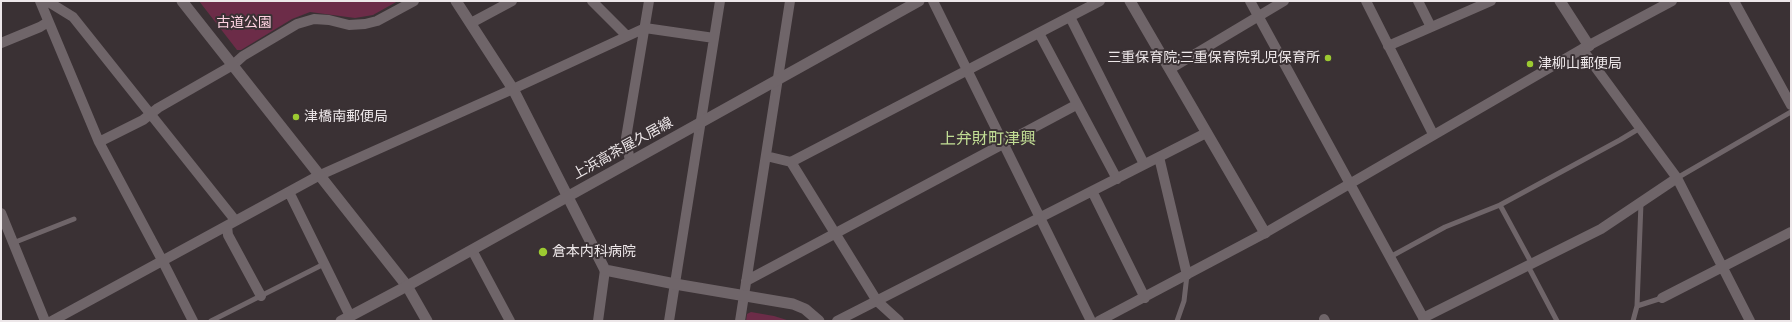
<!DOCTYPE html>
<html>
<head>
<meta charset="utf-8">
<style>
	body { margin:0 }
	#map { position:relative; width:1792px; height:322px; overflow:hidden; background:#3a3134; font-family:"Roboto Condensed",sans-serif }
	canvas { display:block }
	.frame { position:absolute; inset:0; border:2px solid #ede7e9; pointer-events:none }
</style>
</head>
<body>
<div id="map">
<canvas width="1792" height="322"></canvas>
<div class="frame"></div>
</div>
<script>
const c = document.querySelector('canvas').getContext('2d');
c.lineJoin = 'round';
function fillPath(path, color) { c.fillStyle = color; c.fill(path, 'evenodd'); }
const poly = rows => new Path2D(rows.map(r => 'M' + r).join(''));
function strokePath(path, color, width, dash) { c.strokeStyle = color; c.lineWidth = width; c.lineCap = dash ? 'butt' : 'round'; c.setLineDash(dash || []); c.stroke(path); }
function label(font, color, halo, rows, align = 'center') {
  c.font = font + ' "Roboto Condensed","Noto Sans JP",sans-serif'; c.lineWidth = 4; c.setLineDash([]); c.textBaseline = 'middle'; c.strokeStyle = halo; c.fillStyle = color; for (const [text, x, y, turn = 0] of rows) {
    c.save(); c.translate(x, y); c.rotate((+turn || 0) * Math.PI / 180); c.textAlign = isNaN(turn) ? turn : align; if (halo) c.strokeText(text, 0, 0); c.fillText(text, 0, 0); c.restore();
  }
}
fillPath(poly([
	[199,1,398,1,373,15,355,18,310,12,292,19,241,50,237,50],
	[751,312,774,316,790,321,746,321,747,314]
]), '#6c2c48');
strokePath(poly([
	[1677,178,1791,112],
	[1500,205,1532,264],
	[13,243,74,219],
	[1390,257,1445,227,1500,205,1620,140,1640,128],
	[1528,266,1557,321],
	[1637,306,1662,298],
	[211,321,324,264],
	[1177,321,1184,301,1187,275],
	[1633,321,1637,306,1641,203]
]), '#6f6569', 5);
strokePath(poly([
	[40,1,99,142,162,260,193,321],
	[47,1,73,17,235,220],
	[592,1,627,36],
	[933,1,1091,321],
	[1250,1,1425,321],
	[1366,1,1433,134],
	[1418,1,1431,27],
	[1734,1,1791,105],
	[1070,17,1144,164],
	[471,23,512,1],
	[1039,33,1117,179],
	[1,43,40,27,48,22],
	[1388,46,1491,1],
	[1582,49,1677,178,1750,321],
	[1170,69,1284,1],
	[99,142,143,120,158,108,233,65,243,56,297,24,314,19,329,20,349,25,365,24,377,21,414,1],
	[766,156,791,162,1100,1],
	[1159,157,1187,275],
	[630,162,626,138,649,1],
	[791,162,877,301,899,321],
	[1092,191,1145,298],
	[289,192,350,316],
	[1,213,45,321],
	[227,226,228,235,261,296],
	[472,250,510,321],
	[746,281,1076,105],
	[1662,298,1791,232],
	[1423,318,1601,229,1677,178],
	[1324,319,1325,321],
	[52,321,318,176,513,89,645,28,714,38],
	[598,321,605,270],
	[669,321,720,1],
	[740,321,790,1],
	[837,321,1206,133],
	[1099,321,1265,233,1582,49,1672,1]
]), '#6f6569', 10);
strokePath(poly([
	[182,1,407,286,427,321],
	[456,1,513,89,605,270,675,284,793,304,805,309,819,321],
	[1130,1,1265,233],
	[1560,1,1589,46]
]), '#6f6569', 11);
strokePath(poly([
	[341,321,407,286,919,1]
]), '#6f6569', 11);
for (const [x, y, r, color] of [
	[1328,58,4,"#9cca31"],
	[1530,64,4,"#9cca31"],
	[296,117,4,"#9cca31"],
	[543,252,5,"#9cca31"]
]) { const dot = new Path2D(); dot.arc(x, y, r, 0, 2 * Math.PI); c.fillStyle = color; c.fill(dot); strokePath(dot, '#3a3134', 1.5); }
label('14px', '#fdd1e0', '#3a3134', [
	["古道公園",244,23]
]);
label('14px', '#ede7e9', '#3a3134', [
	["三重保育院;三重保育院乳児保育所",1320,58,"right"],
	["津柳山郵便局",1538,64],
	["津橋南郵便局",304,117],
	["倉本内科病院",552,252]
], 'left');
label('14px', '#ede7e9', '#3a3134', [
	["上浜高茶屋久居線",623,149,-29]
]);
label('16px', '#c1dd94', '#3a3134', [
	["上弁財町津興",988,140]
]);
</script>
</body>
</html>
